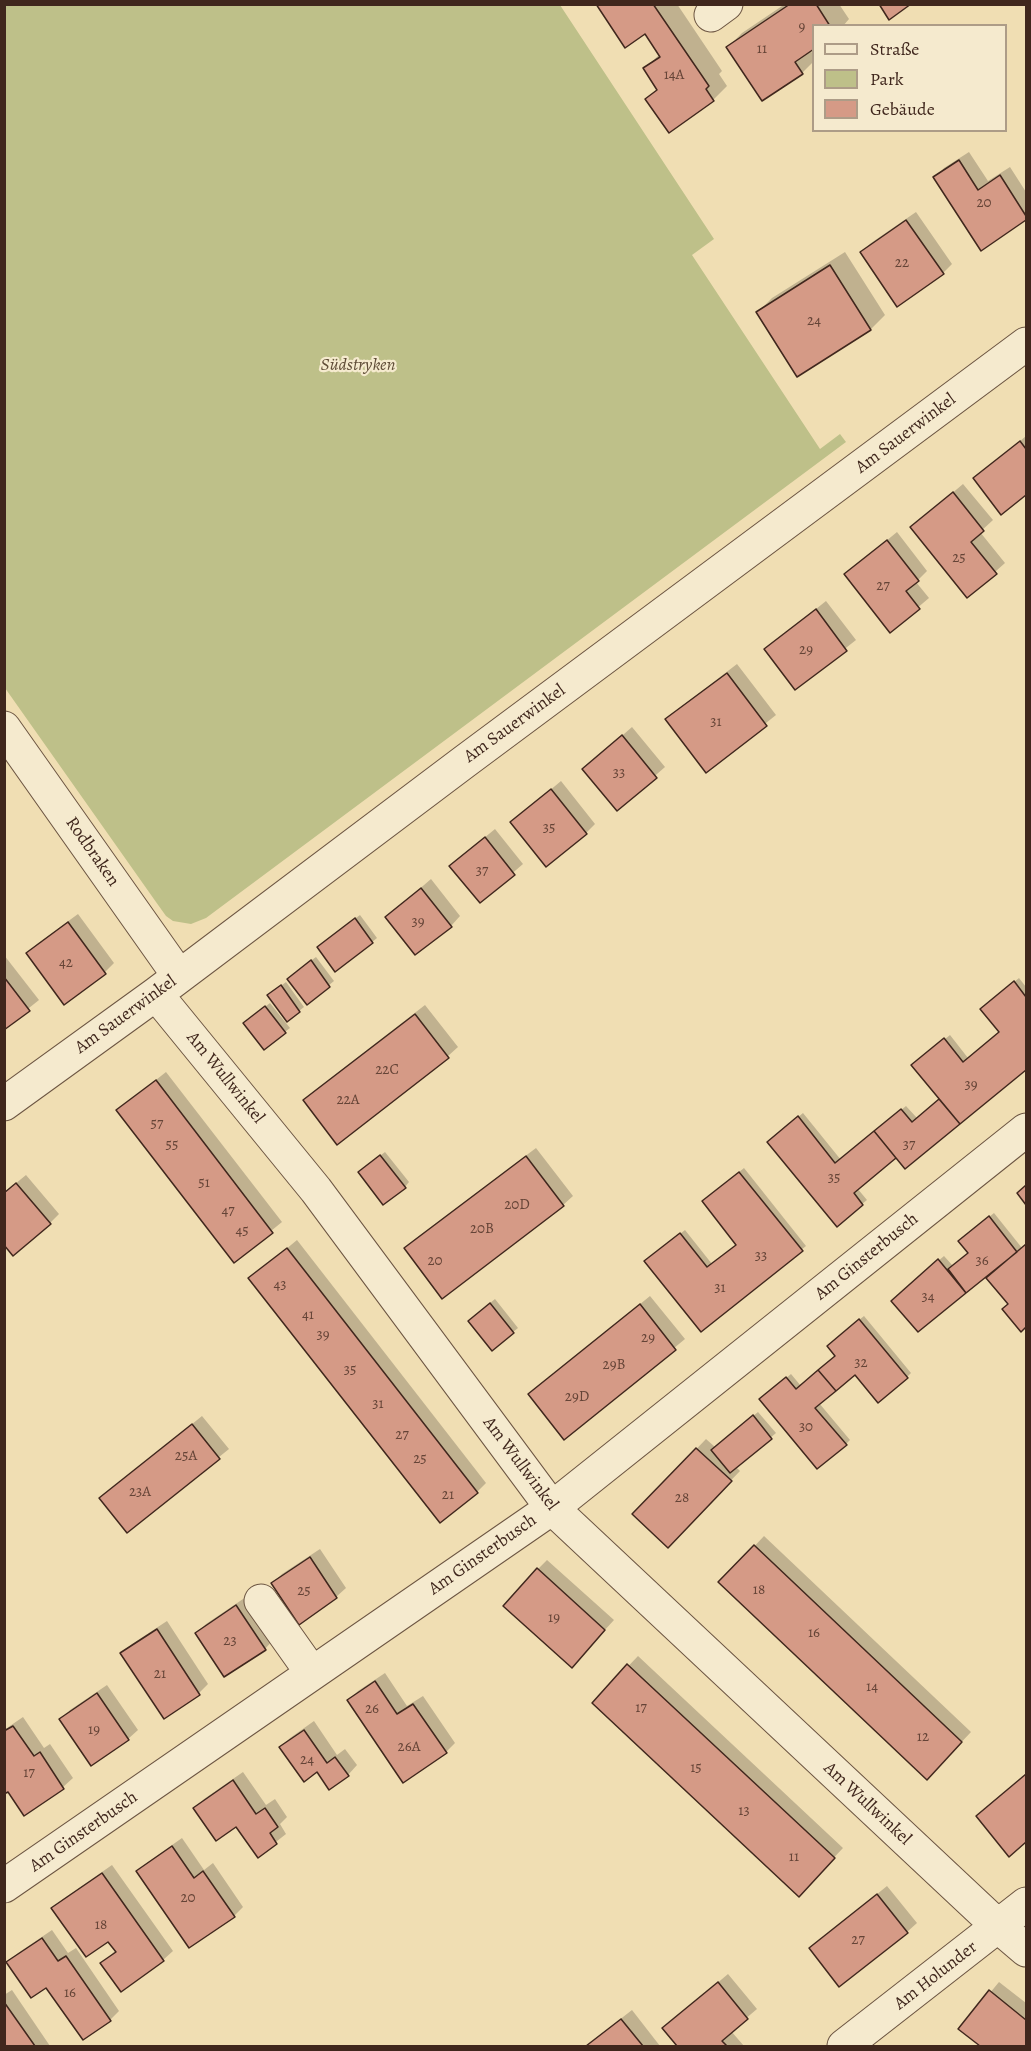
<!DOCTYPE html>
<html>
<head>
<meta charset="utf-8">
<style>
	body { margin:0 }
	#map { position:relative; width:1031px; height:2051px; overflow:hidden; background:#f0deb3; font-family:Alegreya,serif }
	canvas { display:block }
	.frame { position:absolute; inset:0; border:6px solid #40271d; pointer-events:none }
	.legend { position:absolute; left:812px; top:24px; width:195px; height:108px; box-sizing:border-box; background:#f5eace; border:2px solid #ad9c87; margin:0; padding:8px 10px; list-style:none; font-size:18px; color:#40271d }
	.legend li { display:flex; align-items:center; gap:12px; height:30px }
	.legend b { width:30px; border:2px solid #ad9c87 }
</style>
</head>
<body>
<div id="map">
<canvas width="1031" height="2051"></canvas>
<div class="frame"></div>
<ul class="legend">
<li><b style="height:8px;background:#f5eace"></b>Straße</li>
<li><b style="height:16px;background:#bec089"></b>Park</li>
<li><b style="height:16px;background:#d59a86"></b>Gebäude</li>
</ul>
</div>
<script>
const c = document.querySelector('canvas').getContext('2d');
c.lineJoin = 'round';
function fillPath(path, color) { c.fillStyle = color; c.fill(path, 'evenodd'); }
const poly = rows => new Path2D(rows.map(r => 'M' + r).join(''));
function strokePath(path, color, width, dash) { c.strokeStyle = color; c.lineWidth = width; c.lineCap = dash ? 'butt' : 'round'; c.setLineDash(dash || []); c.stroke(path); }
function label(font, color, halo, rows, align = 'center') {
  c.font = font + ' Alegreya,serif'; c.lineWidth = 4.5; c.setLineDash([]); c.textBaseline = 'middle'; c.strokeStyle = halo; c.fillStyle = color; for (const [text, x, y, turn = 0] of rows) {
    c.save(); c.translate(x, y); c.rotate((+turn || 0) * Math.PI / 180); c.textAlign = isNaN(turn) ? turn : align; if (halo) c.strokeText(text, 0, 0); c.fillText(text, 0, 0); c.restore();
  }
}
fillPath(poly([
	[4,5,560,5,714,239,692,255,820,449,840,434,846,442,206,918,191,924,173,921,166,916,156,902,5,688]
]), '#bec089');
fillPath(poly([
	[597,4,677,4,722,71,719,74,727,86,713,100,647,99,658,88,645,68,660,54,645,32],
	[785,4,839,4,849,19,843,26,814,26,810,50,814,56,814,61,802,73,728,47,742,33],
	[969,152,988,181,1010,167,1026,192,1026,219,982,249,935,178,944,168],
	[916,212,952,264,943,273,861,252,871,243],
	[845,252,885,315,871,329,798,375,758,312,772,298],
	[1026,436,1026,494,1001,513,975,479],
	[963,484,993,520,980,532,1005,563,968,596,912,527],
	[897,532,927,571,916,582,929,598,890,631,846,574],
	[826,601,856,640,795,688,766,649],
	[737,664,776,715,706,771,667,720,677,710],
	[632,727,665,767,617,809,584,769],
	[561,781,595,824,586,833,512,822],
	[495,829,523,864,480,901,461,857],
	[431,879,460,916,451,926,387,917],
	[78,914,114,963,105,972,64,1003,28,954,37,944],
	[360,915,377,938,372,942,323,942],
	[4,955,39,1000,4,1028],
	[316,957,334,981,307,1003,293,974],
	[1019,978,1026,987,1026,1068,905,1167,896,1156,857,1188,867,1200,862,1204,773,1138,803,1113,841,1160,906,1106,917,1118,941,1099,918,1061,950,1035,968,1058,1000,1032,986,1005],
	[286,982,304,1007,299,1011,274,991],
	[270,1003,290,1028,264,1048,249,1019],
	[425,1005,458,1047,448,1056,338,1143,305,1100,314,1091],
	[166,1072,282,1222,234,1261,118,1110],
	[536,1148,573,1196,563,1205,406,1248,415,1239],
	[385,1152,409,1182,405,1187,364,1168],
	[744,1168,806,1246,701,1330,651,1257,685,1230,712,1264,738,1244,708,1197],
	[26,1175,59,1214,50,1223,4,1193],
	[994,1213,1022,1248,1026,1245,1026,1325,1021,1329,1010,1304,986,1276,918,1330,897,1296,944,1256,953,1266,969,1253,964,1237],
	[297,1240,486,1483,477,1492,250,1279],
	[650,1296,685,1339,565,1438,530,1394],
	[495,1299,518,1328,493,1348,474,1316],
	[864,1316,911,1373,907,1377,856,1373,819,1403,850,1440,846,1444,766,1395,791,1374,801,1386,837,1355,833,1341],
	[758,1412,776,1433,736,1467,740,1471,668,1546,634,1514,706,1439,715,1447],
	[202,1416,229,1449,127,1531,101,1498],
	[764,1536,971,1732,937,1768,721,1582],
	[320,1549,346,1588,336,1597,273,1583,282,1574],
	[547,1560,614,1620,581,1656,538,1569],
	[246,1597,274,1639,265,1649,197,1633,206,1624],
	[167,1621,208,1684,199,1693,122,1654,132,1644],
	[638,1656,843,1848,808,1885,594,1702],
	[385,1673,407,1706,423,1696,455,1743,446,1752,349,1700,358,1691],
	[107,1685,138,1730,128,1739,61,1720,70,1710],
	[23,1717,44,1748,50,1744,73,1778,63,1787,25,1814,8,1790,4,1792,4,1730],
	[314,1721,337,1755,345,1749,357,1765,348,1775,317,1770,281,1747,290,1738],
	[243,1772,266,1805,275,1799,287,1817,280,1824,286,1834,258,1856,237,1825,195,1808,204,1799],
	[1026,1775,1026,1840,1009,1855,987,1807],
	[182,1838,204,1870,213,1863,243,1907,234,1916,138,1871,148,1862],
	[112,1865,173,1951,163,1960,102,1963,116,1950,108,1940,53,1909,63,1899],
	[887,1886,917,1923,907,1932,811,1948],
	[52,1930,68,1953,76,1948,119,2011,110,2020,8,1962,18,1953],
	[728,1974,757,2009,731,2031,744,2046,679,2046,664,2028],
	[999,1982,1026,2003,1026,2046,982,2046,960,2029],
	[12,1990,50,2046,4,2046,4,1995],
	[632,2010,660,2046,588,2046,596,2038]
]), '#0003');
const building = poly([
	[596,4,653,4,709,86,706,89,714,101,669,133,645,99,657,90,643,68,660,57,645,34,625,48,596,4],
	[790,4,816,4,830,26,814,26,814,49,795,62,803,74,762,101,726,47,790,4],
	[879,4,911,4,889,20,879,4],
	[959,160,978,190,1000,175,1026,216,1026,220,981,251,933,177,959,160],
	[906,220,944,274,897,307,860,252,906,220],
	[830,265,871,330,797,377,756,312,830,265],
	[1020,441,1026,449,1026,495,1001,515,973,478,1020,441],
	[953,492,984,531,971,542,997,574,967,598,910,527,953,492],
	[887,540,919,581,906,591,920,609,890,633,844,574,887,540],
	[816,609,847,651,795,690,764,649,816,609],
	[727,673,767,726,706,773,665,719,727,673],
	[622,735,657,778,617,811,582,769,622,735],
	[551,789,587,834,546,867,510,822,551,789],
	[485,837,515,875,480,903,449,866,485,837],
	[421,888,452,927,415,955,385,917,421,888],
	[355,918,373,943,335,972,317,947,355,918],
	[68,922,106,974,64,1005,26,953,68,922],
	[311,960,330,987,307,1005,287,979,311,960],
	[4,977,30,1011,4,1030,4,977],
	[1014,981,1026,997,1026,1070,960,1124,911,1065,944,1038,963,1062,999,1032,980,1009,1014,981],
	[281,985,300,1012,287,1022,267,995,281,985],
	[265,1006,286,1033,264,1050,243,1023,265,1006],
	[415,1014,449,1058,337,1145,303,1100,415,1014],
	[156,1080,273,1233,234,1263,116,1110,156,1080],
	[939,1099,960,1124,905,1169,874,1131,901,1109,912,1122,939,1099],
	[798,1116,835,1163,874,1131,896,1158,854,1193,863,1205,837,1227,767,1142,798,1116],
	[380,1155,406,1188,383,1205,358,1172,380,1155],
	[526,1156,564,1206,442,1299,404,1248,526,1156],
	[739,1172,803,1251,701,1332,644,1261,680,1233,707,1267,736,1245,702,1201,739,1172],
	[16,1183,51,1224,13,1256,4,1245,4,1193,16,1183],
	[1026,1185,1026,1205,1017,1193,1026,1185],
	[989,1216,1017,1252,966,1293,948,1269,968,1253,958,1241,989,1216],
	[1026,1244,1026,1327,1021,1332,1002,1309,1008,1304,986,1278,1026,1244],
	[287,1248,478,1493,440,1523,248,1278,287,1248],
	[938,1259,966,1293,918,1332,891,1301,938,1259],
	[490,1303,514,1333,492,1351,468,1321,490,1303],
	[640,1304,676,1350,564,1440,528,1394,640,1304],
	[859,1319,908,1378,878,1403,855,1375,836,1391,818,1370,835,1356,827,1346,859,1319],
	[818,1370,836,1391,815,1408,847,1445,817,1469,759,1399,786,1377,796,1389,818,1370],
	[753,1415,772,1439,730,1473,711,1450,753,1415],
	[192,1424,220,1459,127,1533,99,1498,192,1424],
	[696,1448,732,1481,668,1548,632,1514,696,1448],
	[754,1545,962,1742,927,1780,718,1582,754,1545],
	[310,1557,337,1598,299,1625,271,1583,310,1557],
	[537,1568,605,1630,572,1668,503,1606,537,1568],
	[236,1605,266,1650,224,1677,195,1633,236,1605],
	[157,1629,200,1695,164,1719,120,1653,157,1629],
	[627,1664,835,1858,799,1897,592,1703,627,1664],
	[375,1681,397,1714,413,1704,447,1753,403,1783,347,1700,375,1681],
	[97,1693,129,1740,91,1766,59,1719,97,1693],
	[13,1726,34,1756,40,1752,64,1789,24,1816,8,1792,4,1794,4,1731,13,1726],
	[304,1730,327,1763,335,1757,349,1776,329,1790,317,1772,304,1782,279,1747,304,1730],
	[1026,1774,1026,1842,1009,1857,976,1816,1026,1774],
	[233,1780,256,1814,265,1808,278,1827,270,1833,277,1844,258,1858,236,1827,216,1841,193,1808,233,1780],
	[172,1846,194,1878,203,1871,235,1917,189,1948,136,1871,172,1846],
	[102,1873,164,1961,121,1992,100,1963,116,1952,108,1942,86,1957,51,1908,102,1873],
	[877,1894,908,1933,839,1987,809,1948,877,1894],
	[42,1938,58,1961,66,1956,111,2021,83,2040,46,1988,31,1998,6,1962,42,1938],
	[718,1982,748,2019,722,2041,727,2046,677,2046,662,2028,718,1982],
	[989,1990,1026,2020,1026,2046,980,2046,958,2029,989,1990],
	[4,2002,35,2046,4,2046,4,2002],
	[621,2019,643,2046,586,2046,621,2019]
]);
fillPath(building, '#d59a86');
strokePath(building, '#40271d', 1.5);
const minor = poly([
	[711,15,726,4],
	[4,728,179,976],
	[156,994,316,1190,552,1508,999,1927,1026,1950],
	[4,1104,156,994,464,762,1026,344],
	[261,1601,312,1673],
	[4,1886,552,1508,1026,1130],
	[844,2046,1026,1904]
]);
strokePath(minor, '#6c5542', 35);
strokePath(minor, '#f5eace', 33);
label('15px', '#654437', null, [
	["9",802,27],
	["11",762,49],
	["14A",674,75],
	["20",984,203],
	["22",902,263],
	["24",814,321],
	["25",959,558],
	["27",883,586],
	["29",806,650],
	["31",716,722],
	["33",619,773],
	["35",549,828],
	["37",482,871],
	["39",418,922],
	["42",66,963],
	["22C",387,1070],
	["39",971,1085],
	["22A",348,1100],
	["57",157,1124],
	["55",172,1145],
	["37",909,1145],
	["35",834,1178],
	["51",204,1183],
	["20D",517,1205],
	["47",228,1211],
	["20B",482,1229],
	["45",242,1231],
	["33",761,1256],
	["20",435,1261],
	["36",982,1261],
	["43",280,1285],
	["31",720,1288],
	["34",928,1297],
	["41",308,1315],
	["39",323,1335],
	["29",648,1338],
	["32",861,1363],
	["29B",614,1365],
	["35",350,1370],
	["29D",577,1397],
	["31",378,1404],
	["30",806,1427],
	["27",402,1435],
	["25A",186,1456],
	["25",420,1459],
	["23A",140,1492],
	["21",448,1495],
	["28",682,1498],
	["18",759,1590],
	["25",304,1591],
	["19",554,1618],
	["16",814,1633],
	["23",230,1641],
	["21",160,1674],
	["14",872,1687],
	["17",641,1708],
	["26",372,1709],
	["19",94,1730],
	["12",923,1737],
	["26A",409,1747],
	["24",307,1760],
	["15",696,1768],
	["17",29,1773],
	["13",744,1811],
	["11",794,1857],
	["20",188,1898],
	["18",101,1925],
	["27",858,1940],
	["16",70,1993]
]);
label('italic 18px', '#604d38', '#f5eace', [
	["Südstryken",358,366]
]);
label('18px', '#40271d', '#f5eace', [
	["Am Sauerwinkel",906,434,-37],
	["Am Sauerwinkel",515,724,-36],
	["Rodbraken",92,852,55],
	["Am Sauerwinkel",126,1015,-36],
	["Am Wullwinkel",225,1078,51],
	["Am Ginsterbusch",867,1257,-39],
	["Am Wullwinkel",520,1464,53],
	["Am Ginsterbusch",483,1555,-35],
	["Am Wullwinkel",867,1804,43],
	["Am Ginsterbusch",84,1832,-35],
	["Am Holunder",936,1976,-38]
]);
</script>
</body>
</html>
